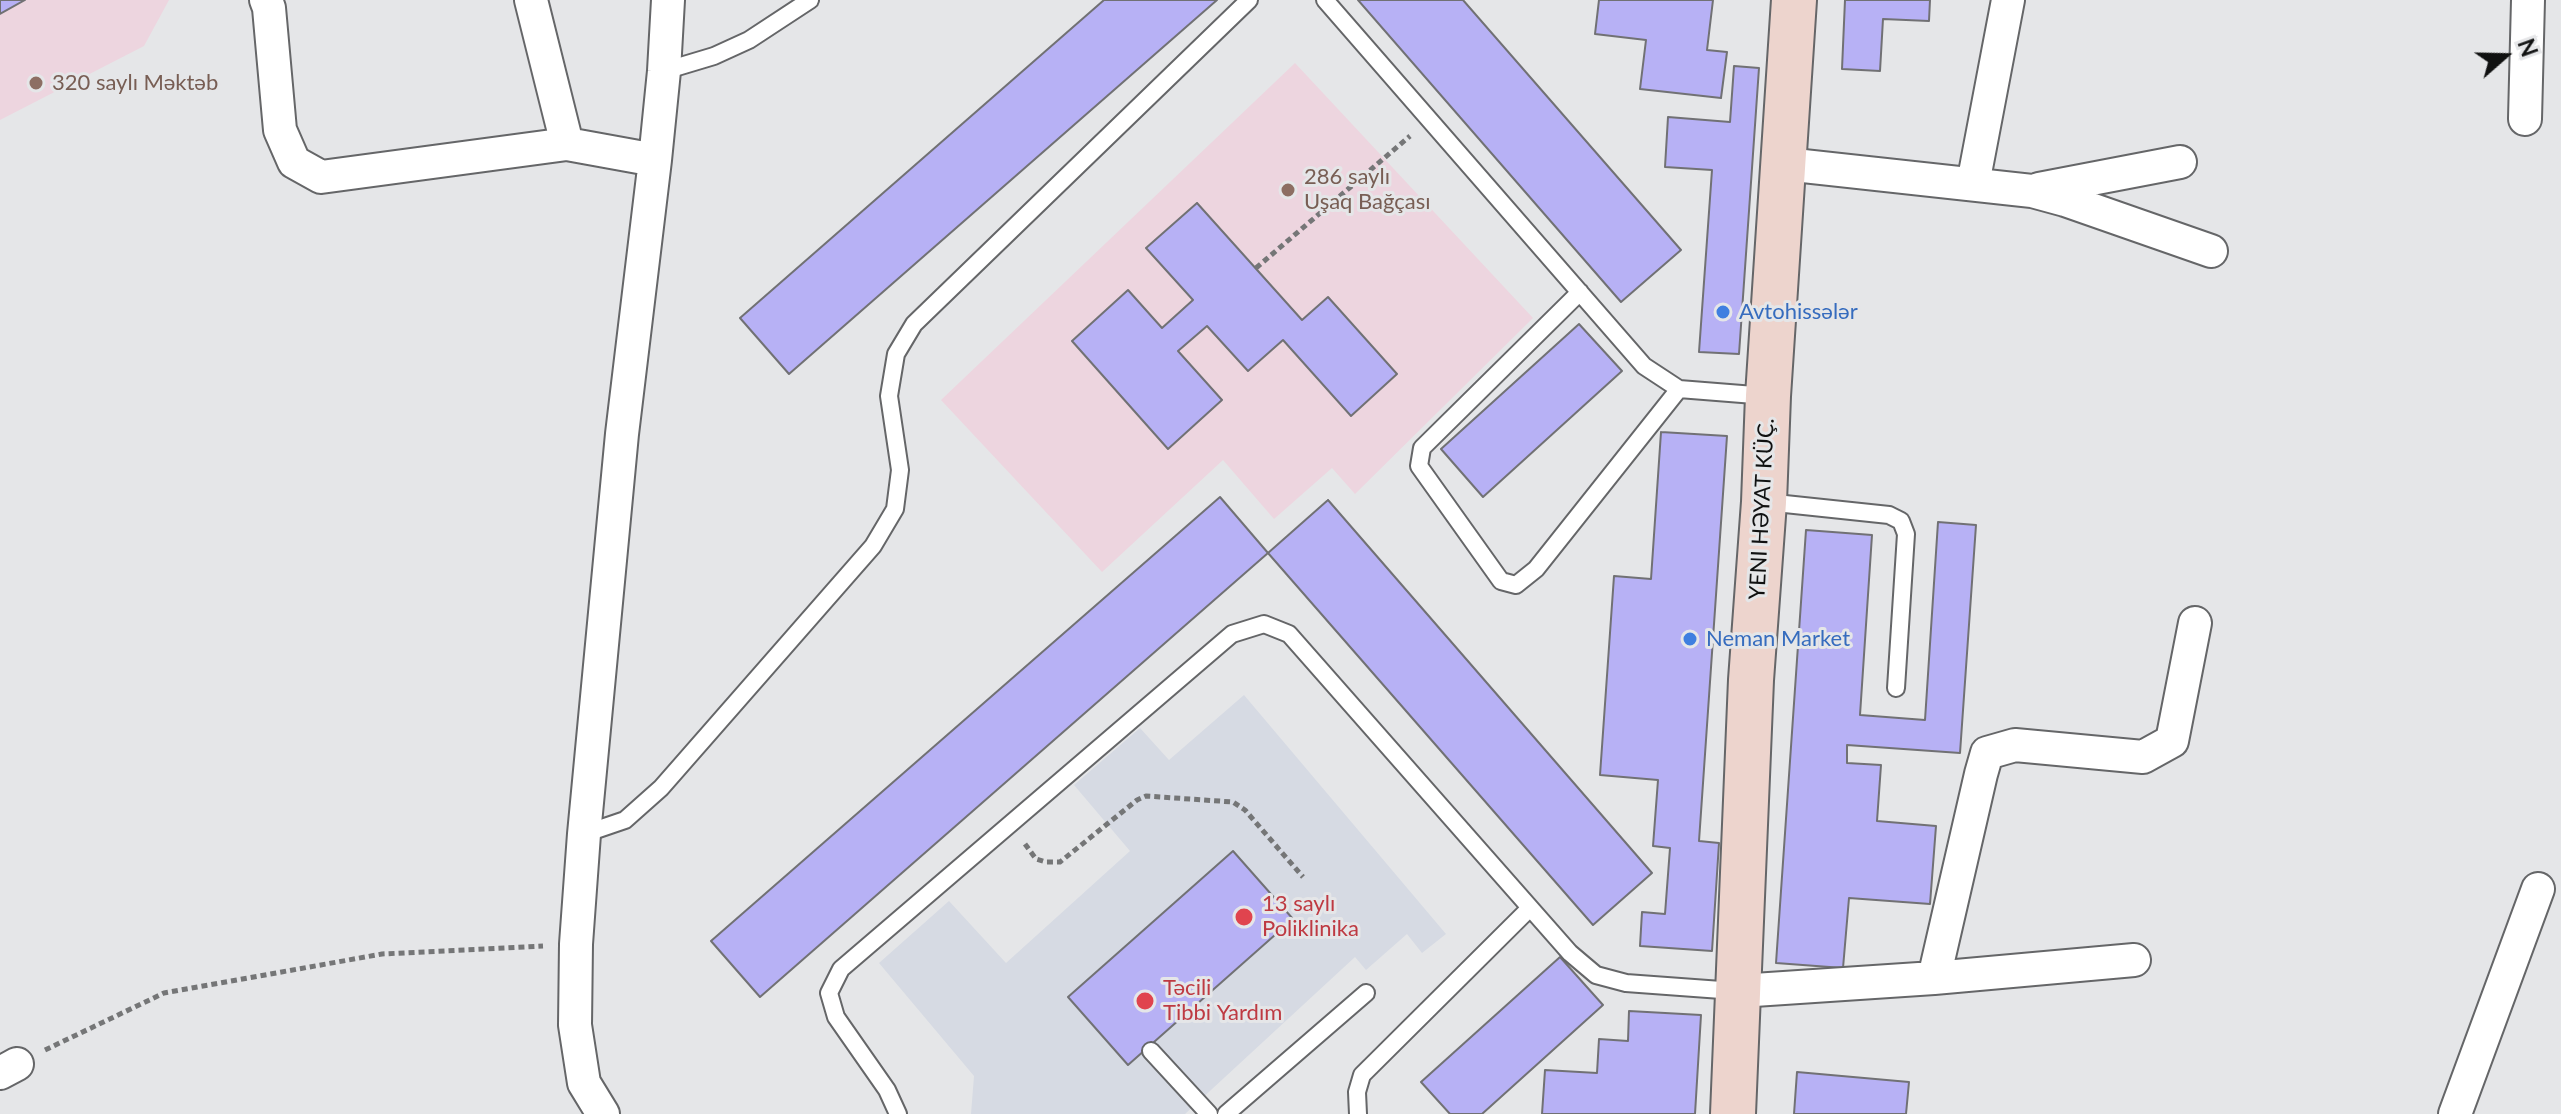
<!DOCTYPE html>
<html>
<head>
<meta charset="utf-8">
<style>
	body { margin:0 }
	#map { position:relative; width:2561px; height:1114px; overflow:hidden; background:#e5e6e8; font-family:Lato,sans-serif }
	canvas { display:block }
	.north { position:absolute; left:2465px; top:16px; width:80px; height:80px; -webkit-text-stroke:6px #e5e6e8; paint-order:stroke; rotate:70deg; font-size:22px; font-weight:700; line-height:32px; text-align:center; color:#101111 }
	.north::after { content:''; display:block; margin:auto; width:28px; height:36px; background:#101111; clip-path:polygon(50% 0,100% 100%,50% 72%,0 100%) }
</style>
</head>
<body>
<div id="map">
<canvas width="2561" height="1114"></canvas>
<div class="north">N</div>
</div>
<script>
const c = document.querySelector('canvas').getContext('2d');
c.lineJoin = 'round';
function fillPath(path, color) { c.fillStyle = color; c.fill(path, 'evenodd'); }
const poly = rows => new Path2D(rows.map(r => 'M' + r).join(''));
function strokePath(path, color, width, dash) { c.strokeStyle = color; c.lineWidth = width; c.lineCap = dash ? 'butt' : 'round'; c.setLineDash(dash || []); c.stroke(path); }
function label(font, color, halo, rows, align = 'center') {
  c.font = font + ' Lato,sans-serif'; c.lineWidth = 6; c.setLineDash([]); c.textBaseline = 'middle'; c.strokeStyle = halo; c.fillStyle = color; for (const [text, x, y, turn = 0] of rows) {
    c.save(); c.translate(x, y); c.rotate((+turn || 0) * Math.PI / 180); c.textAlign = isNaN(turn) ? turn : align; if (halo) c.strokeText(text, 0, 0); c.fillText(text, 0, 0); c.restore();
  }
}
fillPath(poly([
	[1244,695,1446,934,1422,953,1407,934,1366,970,1355,957,1185,1114,971,1114,974,1076,879,963,949,901,1006,963,1130,851,1074,785,1140,728,1169,760]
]), '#d6dae3');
fillPath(poly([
	[0,0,169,0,144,46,0,120],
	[1295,63,1533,318,1355,494,1332,468,1274,519,1223,460,1102,572,941,400]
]), '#edd5df');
const building = poly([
	[0,0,25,0,0,14,0,0],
	[1104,0,1217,0,789,374,740,318,1104,0],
	[1358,0,1463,0,1681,250,1621,302,1358,0],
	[1599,0,1713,0,1707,50,1727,52,1721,98,1640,89,1646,40,1595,34,1599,0],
	[1845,0,1930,0,1929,21,1883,19,1880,71,1842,69,1845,0],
	[1734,66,1759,68,1739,354,1699,352,1712,170,1665,167,1668,117,1730,122,1734,66],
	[1197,203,1302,320,1328,297,1397,374,1351,416,1283,340,1248,371,1207,326,1178,351,1222,400,1168,449,1072,341,1128,290,1162,328,1193,300,1146,248,1197,203],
	[1579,324,1622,371,1483,497,1441,449,1579,324],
	[1661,432,1727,436,1699,841,1719,843,1712,951,1640,946,1642,912,1665,914,1670,848,1653,846,1658,780,1600,775,1614,576,1651,579,1661,432],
	[1220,497,1268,553,760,997,711,941,1220,497],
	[1328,500,1652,873,1593,925,1268,553,1328,500],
	[1938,522,1976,525,1960,753,1847,745,1847,763,1881,765,1877,821,1936,826,1930,904,1849,898,1843,968,1776,963,1806,530,1872,535,1860,715,1925,720,1938,522],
	[1233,851,1293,919,1128,1065,1068,997,1233,851],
	[1560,957,1603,1005,1482,1114,1450,1114,1421,1082,1560,957],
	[1629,1011,1701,1015,1695,1114,1542,1114,1545,1070,1597,1073,1599,1039,1628,1041,1629,1011],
	[1797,1072,1909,1082,1906,1114,1794,1114,1797,1072]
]);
fillPath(building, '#b7b1f5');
strokePath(building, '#717174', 2);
const lane = poly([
	[1325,0,1644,366,1679,389,1767,396],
	[664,71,714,56,749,40,810,0],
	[1580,292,1422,448,1419,466,1501,581,1516,585,1536,569,1679,389],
	[1766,502,1889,515,1901,521,1906,534,1896,688],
	[584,834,625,820,661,788,873,546,895,509,900,470,889,396,896,354,914,324,1249,0],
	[1151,1051,1209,1114],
	[898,1114,887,1090,836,1017,829,993,841,969,1232,634,1264,624,1289,634,1570,953,1596,975,1626,983,1735,991],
	[1226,1114,1366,993],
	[1358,1114,1357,1092,1362,1075,1530,908]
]);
const street = poly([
	[266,0,269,8,280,130,294,162,321,177,567,144,655,160],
	[531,0,567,144],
	[2525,119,2528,0],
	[1785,164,2032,191,2065,200,2211,251],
	[1973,184,2008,0],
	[2039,189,2180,162],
	[1934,978,1981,774,1987,753,2015,745,2143,757,2172,741,2195,623],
	[1739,991,1934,978,2134,960],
	[0,1073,17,1064],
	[603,1114,584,1083,575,1025,576,944,584,834,622,434,655,160,664,71,668,0],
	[2455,1114,2538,889]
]);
const secondary = poly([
	[1733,1114,1751,680,1764,502,1768,396,1794,0]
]);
strokePath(lane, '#656668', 20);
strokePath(street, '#656668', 36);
strokePath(secondary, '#656668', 48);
strokePath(poly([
	[1256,268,1410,136],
	[1025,844,1036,859,1046,862,1060,862,1137,800,1146,796,1233,802,1245,810,1303,877],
	[45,1050,164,993,382,954,543,946]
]), '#757677', 5, [6, 4]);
strokePath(lane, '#fff', 16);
strokePath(street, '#fff', 32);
strokePath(secondary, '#edd4cd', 44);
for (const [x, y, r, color] of [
	[36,83,8,"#8d6e63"],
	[1288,190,8,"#8d6e63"],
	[1723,312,8,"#3f7fe0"],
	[1690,639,8,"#3f7fe0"],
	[1244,917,10,"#e0444e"],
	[1145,1001,10,"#e0444e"]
]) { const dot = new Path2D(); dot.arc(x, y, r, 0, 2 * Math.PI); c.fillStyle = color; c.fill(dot); strokePath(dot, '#e5e6e8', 3); }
label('22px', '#785e54', '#e5e6e8', [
	["320 saylı Məktəb",52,83],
	["286 saylı",1304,177],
	["Uşaq Bağçası",1304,202]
], 'left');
label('22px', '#366cbe', '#e5e6e8', [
	["Avtohissələr",1739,312],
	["Neman Market",1706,639]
], 'left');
label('22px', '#101111', '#e5e6e8', [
	["YENI HƏYAT KÜÇ.",1762,509,-87]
]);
label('22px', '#be3a42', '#e5e6e8', [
	["13 saylı",1262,904],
	["Poliklinika",1262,929],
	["Təcili",1163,988],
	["Tibbi Yardım",1163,1013]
], 'left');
</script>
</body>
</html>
